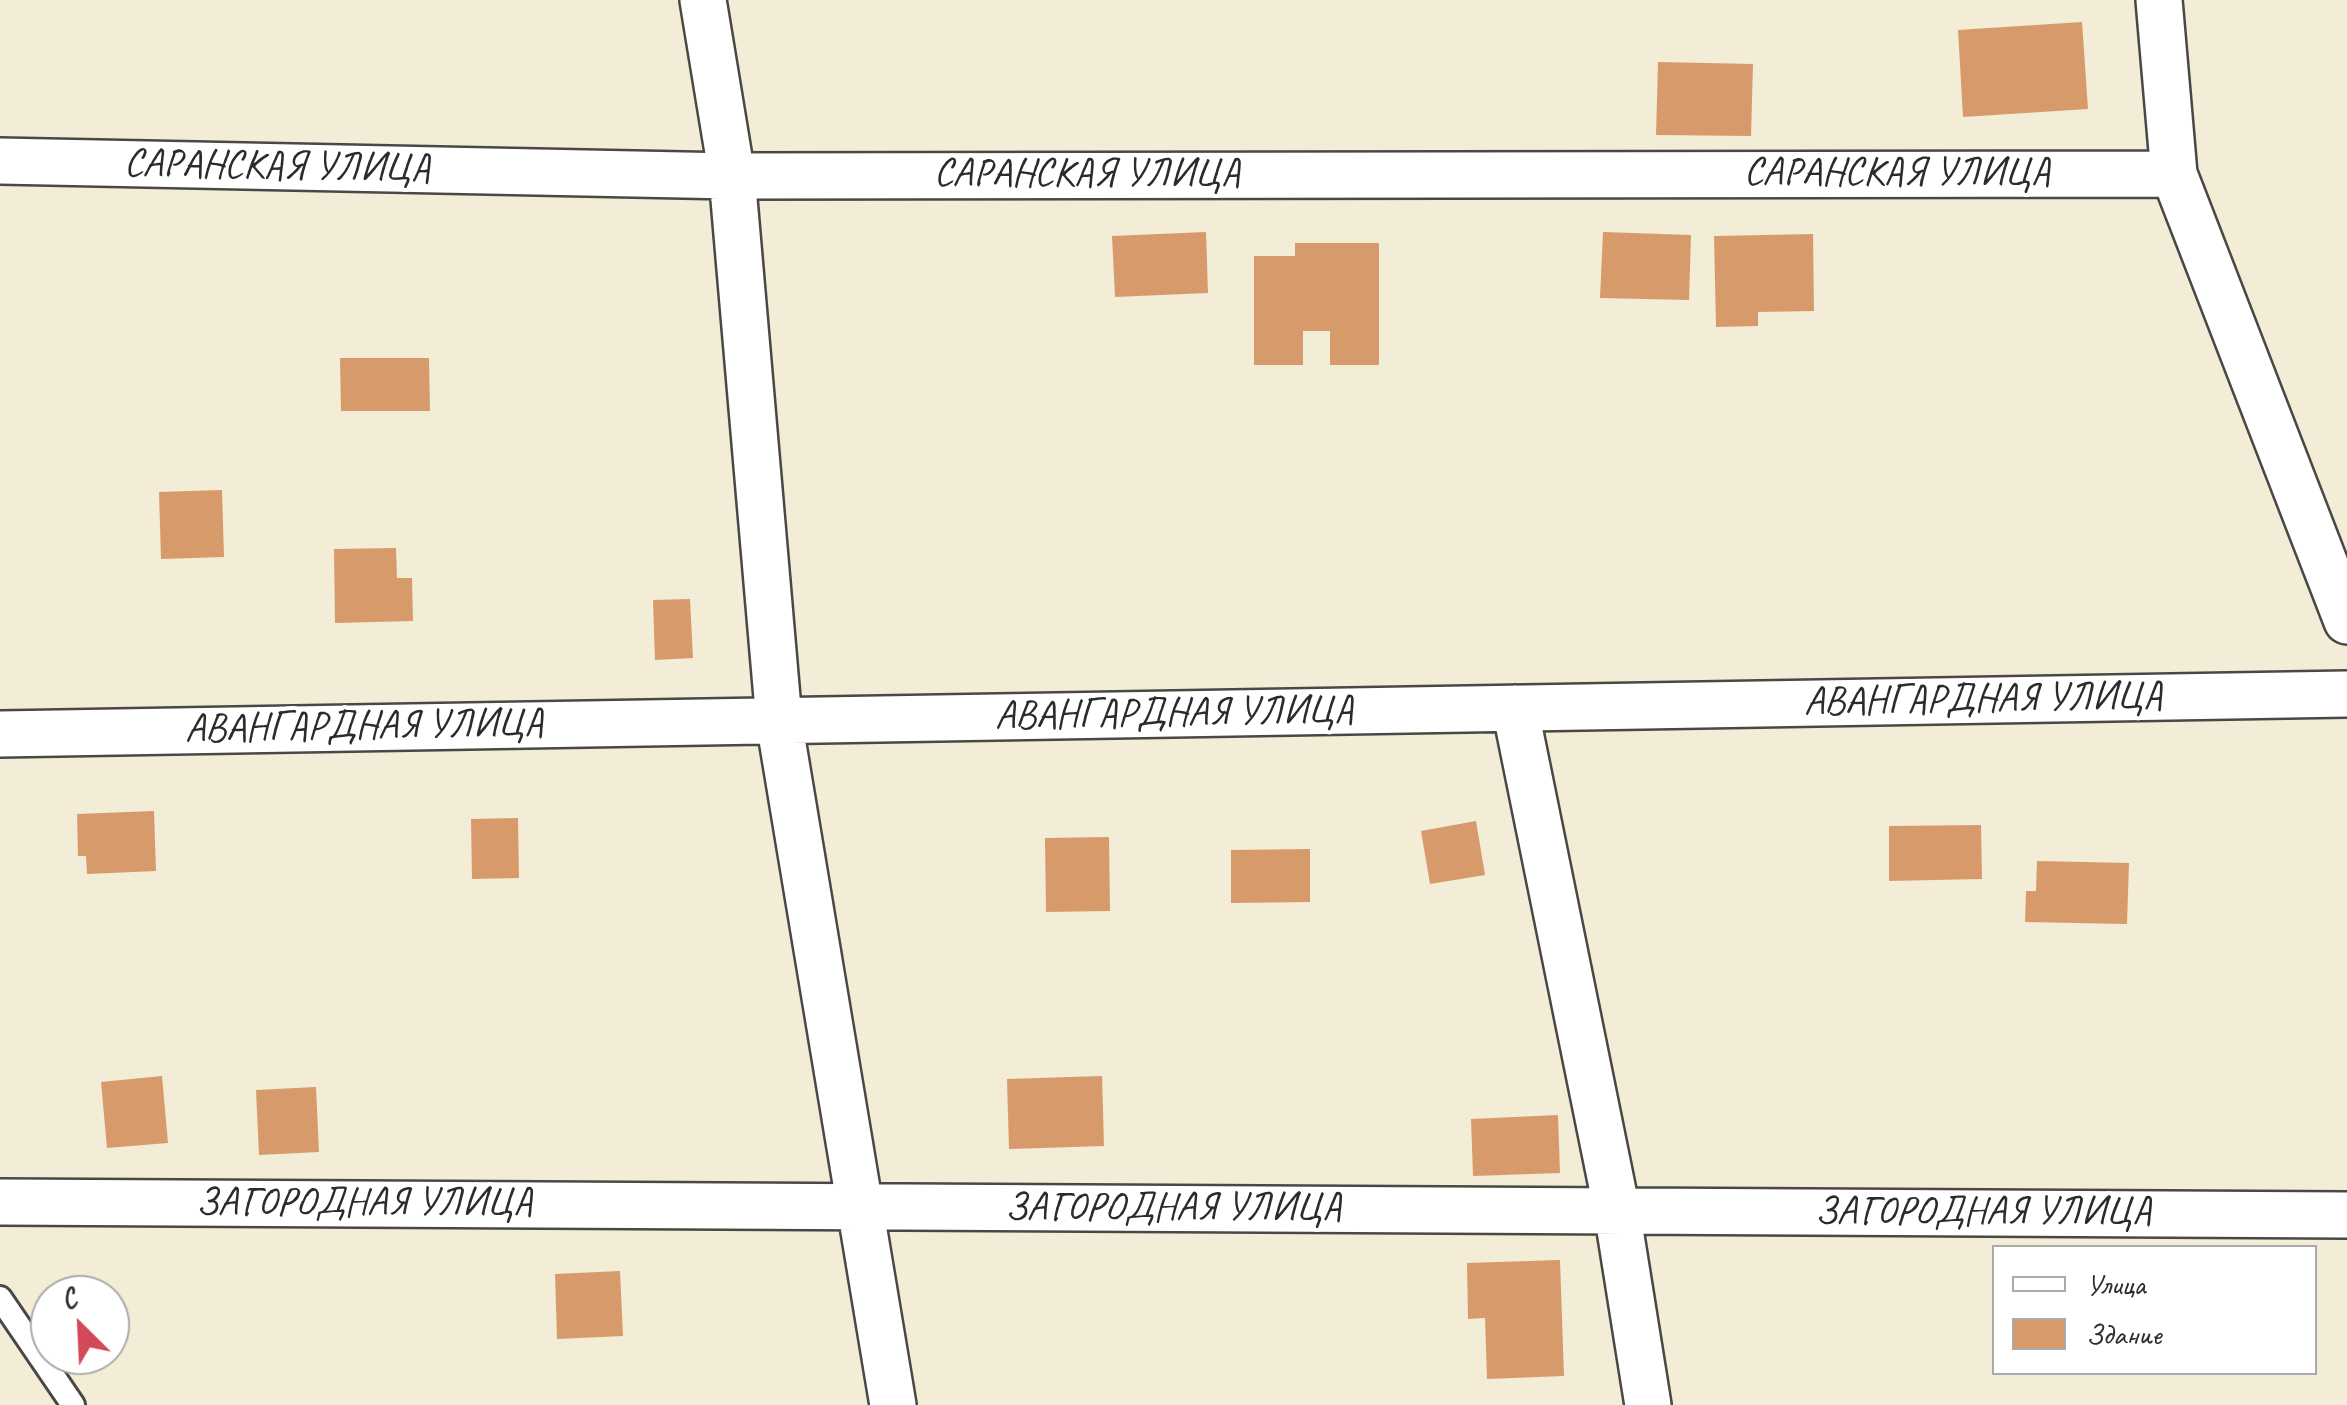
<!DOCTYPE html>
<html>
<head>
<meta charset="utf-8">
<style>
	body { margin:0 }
	#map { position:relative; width:2347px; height:1405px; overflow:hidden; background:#f3ecd6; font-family:Caveat,sans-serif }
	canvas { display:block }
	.legend { position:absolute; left:1992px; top:1245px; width:325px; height:130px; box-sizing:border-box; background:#fff; border:2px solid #aaa; margin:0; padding:12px 18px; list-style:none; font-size:30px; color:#2b2b2b }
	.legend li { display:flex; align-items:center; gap:20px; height:50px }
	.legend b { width:50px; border:2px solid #aaa }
	.north { position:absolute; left:30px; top:1275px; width:100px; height:100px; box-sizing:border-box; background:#fff; border:2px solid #aaa; border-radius:50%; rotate:336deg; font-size:28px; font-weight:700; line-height:40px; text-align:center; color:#2b2b2b }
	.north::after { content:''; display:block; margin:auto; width:35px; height:45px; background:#d1495b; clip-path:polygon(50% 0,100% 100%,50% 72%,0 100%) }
</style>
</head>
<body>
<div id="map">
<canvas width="2347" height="1405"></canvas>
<ul class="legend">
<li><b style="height:12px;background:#fff"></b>Улица</li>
<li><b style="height:28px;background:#d79b6b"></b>Здание</li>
</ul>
<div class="north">С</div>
</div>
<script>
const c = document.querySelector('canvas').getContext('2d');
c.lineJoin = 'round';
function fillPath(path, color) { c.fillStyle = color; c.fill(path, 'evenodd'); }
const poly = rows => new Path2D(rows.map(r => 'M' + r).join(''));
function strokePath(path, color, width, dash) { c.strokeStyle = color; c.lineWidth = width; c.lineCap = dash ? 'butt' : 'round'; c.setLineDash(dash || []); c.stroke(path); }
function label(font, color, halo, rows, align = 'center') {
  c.font = font + ' Caveat,sans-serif'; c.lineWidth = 8; c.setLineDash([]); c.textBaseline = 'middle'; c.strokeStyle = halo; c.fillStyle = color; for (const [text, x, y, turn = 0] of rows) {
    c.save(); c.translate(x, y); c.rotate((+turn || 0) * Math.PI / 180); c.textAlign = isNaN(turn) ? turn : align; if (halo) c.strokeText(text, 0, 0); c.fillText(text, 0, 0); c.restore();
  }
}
fillPath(poly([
	[2082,22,2088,109,1963,117,1958,30],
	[1658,62,1753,64,1751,136,1656,135],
	[1206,232,1208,293,1115,297,1112,236],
	[1603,232,1691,235,1689,300,1600,298],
	[1813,234,1814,311,1758,312,1758,326,1716,327,1714,236],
	[1295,243,1379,243,1379,365,1330,365,1330,331,1303,331,1303,365,1254,365,1254,256,1295,256],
	[340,358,429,358,430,411,341,411],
	[222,490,224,557,161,559,159,492],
	[396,548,397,578,412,578,413,621,335,623,334,549],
	[690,599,693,658,655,660,653,600],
	[154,811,156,871,87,874,86,856,78,856,77,814],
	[518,818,519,878,472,879,471,819],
	[1476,821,1485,875,1430,884,1421,831],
	[1981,825,1982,879,1889,881,1889,826],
	[1109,837,1110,911,1046,912,1045,838],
	[1310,849,1310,902,1231,903,1231,850],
	[2037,861,2129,863,2127,924,2025,922,2026,891,2036,891],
	[162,1076,168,1143,107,1148,101,1082],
	[1102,1076,1104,1146,1009,1149,1007,1079],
	[316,1087,319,1152,259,1155,256,1090],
	[1558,1115,1560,1173,1473,1176,1471,1119],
	[1560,1260,1564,1376,1487,1379,1485,1318,1468,1319,1467,1263],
	[620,1271,623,1336,557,1339,555,1274]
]), '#d79b6b');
const lane = poly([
	[0,1298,73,1405]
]);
const street = poly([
	[703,0,732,176,779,721,893,1405],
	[2159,0,2174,174,2347,621],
	[0,161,732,176,2174,174],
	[1515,708,1617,1211,1648,1405],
	[0,734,2347,694],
	[0,1202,2347,1215]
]);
strokePath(lane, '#494845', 28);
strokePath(street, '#494845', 50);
strokePath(lane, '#fff', 22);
strokePath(street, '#fff', 45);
label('40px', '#2b2b2b', '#fff', [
	["САРАНСКАЯ УЛИЦА",277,167,1],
	["САРАНСКАЯ УЛИЦА",1897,174],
	["САРАНСКАЯ УЛИЦА",1087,175],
	["АВАНГАРДНАЯ УЛИЦА",1983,700,-1],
	["АВАНГАРДНАЯ УЛИЦА",1174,714,-1],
	["АВАНГАРДНАЯ УЛИЦА",364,727,-1],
	["ЗАГОРОДНАЯ УЛИЦА",364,1204],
	["ЗАГОРОДНАЯ УЛИЦА",1173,1209],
	["ЗАГОРОДНАЯ УЛИЦА",1983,1213]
]);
</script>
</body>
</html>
